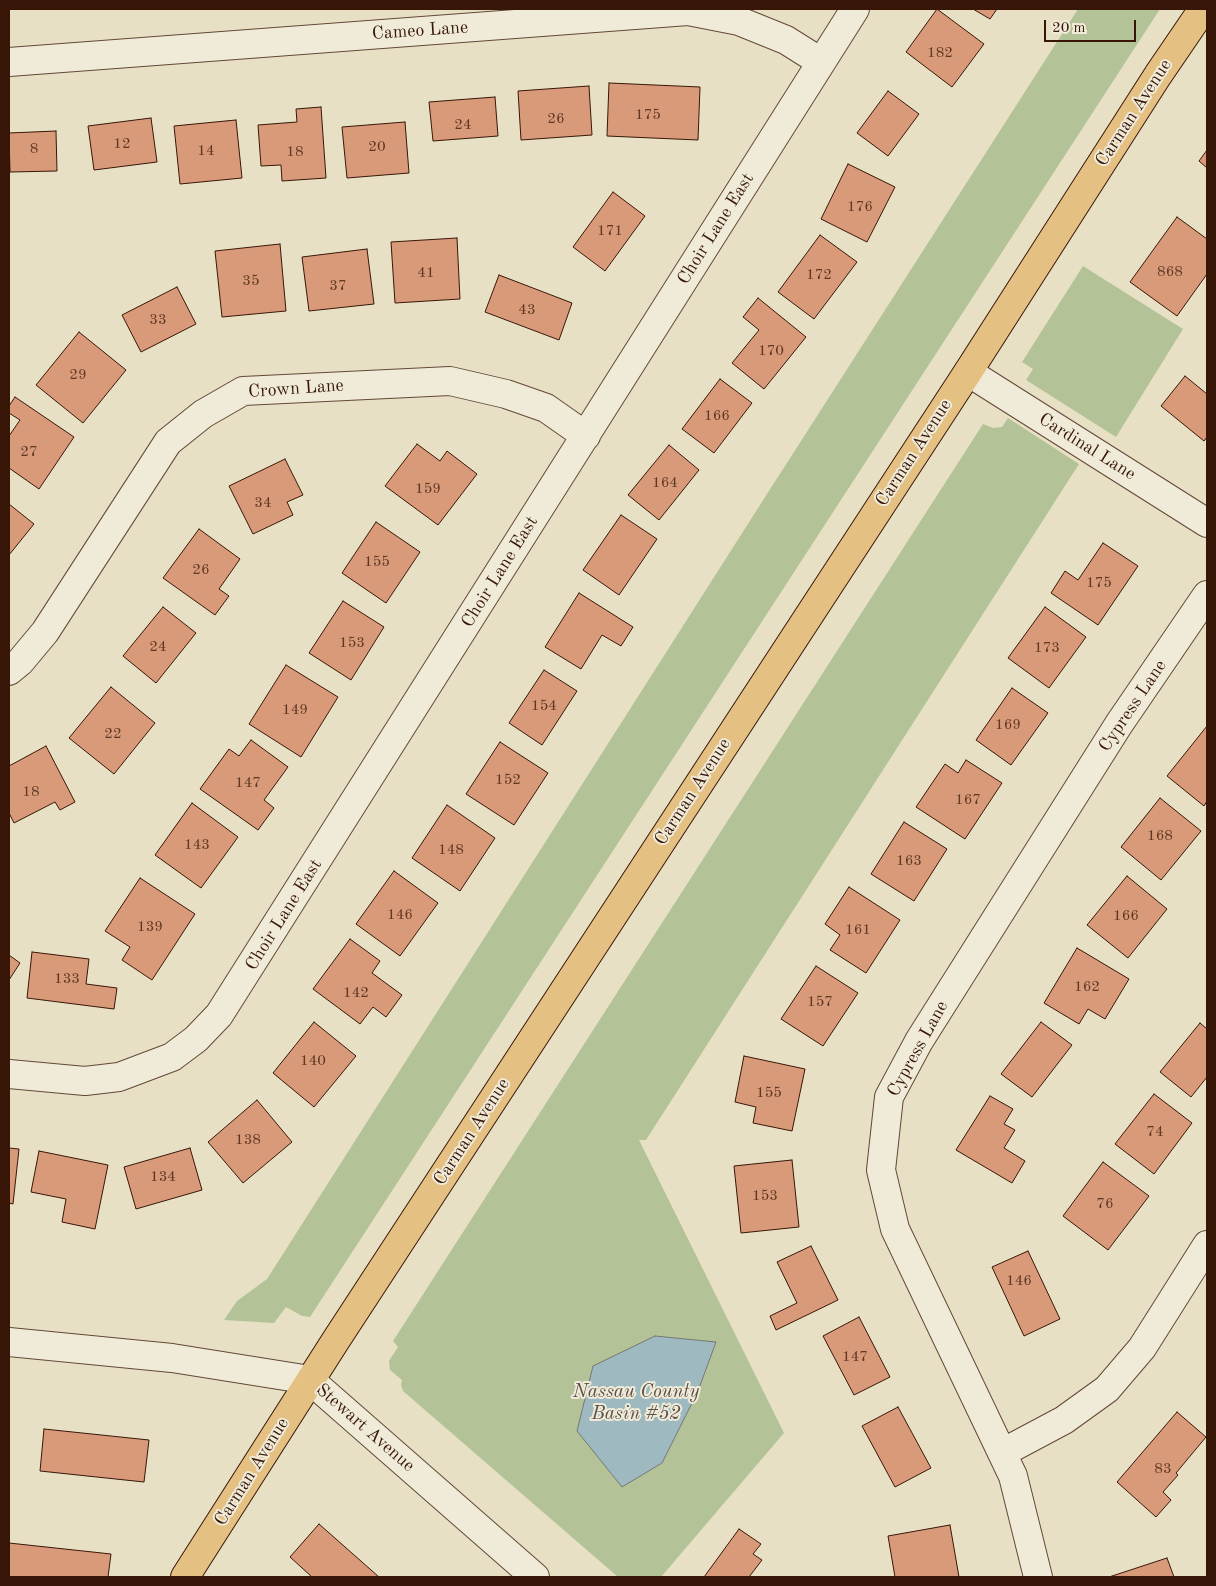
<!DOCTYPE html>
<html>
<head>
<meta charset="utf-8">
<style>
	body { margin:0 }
	#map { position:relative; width:1216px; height:1586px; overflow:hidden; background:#e8e0c5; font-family:"Old Standard TT",serif }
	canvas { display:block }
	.frame { position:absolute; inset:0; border:10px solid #371608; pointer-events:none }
	.scale { position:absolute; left:1044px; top:20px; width:92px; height:22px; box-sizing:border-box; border:2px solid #371608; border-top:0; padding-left:6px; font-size:15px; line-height:18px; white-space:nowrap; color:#371608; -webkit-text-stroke:4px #f0ebd9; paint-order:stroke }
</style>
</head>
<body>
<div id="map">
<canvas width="1216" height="1586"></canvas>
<div class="frame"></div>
<div class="scale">20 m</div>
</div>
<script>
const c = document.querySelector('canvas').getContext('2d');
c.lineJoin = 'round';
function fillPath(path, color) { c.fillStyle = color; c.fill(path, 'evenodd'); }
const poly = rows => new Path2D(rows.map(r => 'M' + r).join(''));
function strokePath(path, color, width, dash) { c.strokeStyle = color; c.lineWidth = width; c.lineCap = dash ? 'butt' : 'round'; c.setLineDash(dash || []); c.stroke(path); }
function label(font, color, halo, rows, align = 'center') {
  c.font = font + ' "Old Standard TT",serif'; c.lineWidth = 4; c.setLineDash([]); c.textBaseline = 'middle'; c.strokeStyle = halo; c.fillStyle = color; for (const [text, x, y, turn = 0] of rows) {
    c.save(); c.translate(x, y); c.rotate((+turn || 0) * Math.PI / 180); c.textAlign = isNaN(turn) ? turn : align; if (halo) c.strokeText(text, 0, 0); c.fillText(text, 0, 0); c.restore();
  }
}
fillPath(poly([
	[1078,9,1160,9,310,1317,302,1316,286,1307,274,1323,224,1320,237,1301,267,1279,767,494],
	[1083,266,1183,329,1116,437,1026,380,1033,369,1022,362],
	[1008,418,1079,464,646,1140,639,1140,784,1433,661,1577,618,1577,403,1391,401,1385,402,1380,390,1370,389,1361,398,1347,393,1341,983,424,993,428,1002,427]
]), '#b3c397');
const water = poly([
	[655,1336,716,1342,698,1391,662,1463,622,1487,577,1431,593,1366,655,1336]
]);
fillPath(water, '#9ebac0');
strokePath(water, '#757876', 1);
const building = poly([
	[937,9,984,44,952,87,906,52,937,9],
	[973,9,997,9,990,19,973,9],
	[609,83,700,87,698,140,607,136,609,83],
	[589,86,592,135,521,140,518,91,589,86],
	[888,91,919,114,888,156,857,133,888,91],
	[495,97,498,136,433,141,429,102,495,97],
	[321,107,326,178,282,181,281,165,261,166,258,125,297,122,296,109,321,107],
	[151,118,157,162,94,170,88,126,151,118],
	[236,120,242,178,180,184,174,126,236,120],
	[405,122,409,173,347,178,342,127,405,122],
	[56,131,57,171,10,172,9,133,56,131],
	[1207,150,1207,168,1199,161,1207,150],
	[848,164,895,187,867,242,821,219,848,164],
	[613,192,645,216,605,271,573,247,613,192],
	[1177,217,1207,239,1207,274,1177,316,1130,282,1177,217],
	[820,235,857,262,814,319,778,292,820,235],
	[457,238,460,299,395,303,391,242,457,238],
	[280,244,286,311,222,317,215,251,280,244],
	[367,249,374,304,309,311,302,257,367,249],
	[499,275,572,303,559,340,485,312,499,275],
	[177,287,196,324,141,352,122,315,177,287],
	[758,298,806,337,764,389,732,363,759,330,743,317,758,298],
	[79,332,126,370,83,423,36,385,79,332],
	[1185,376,1207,394,1207,437,1204,441,1161,406,1185,376],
	[720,379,752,403,714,453,682,429,720,379],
	[15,397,74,437,39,489,9,468,9,436,20,420,9,413,9,406,15,397],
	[417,444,440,461,447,451,477,474,438,525,385,486,417,444],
	[669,445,699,470,659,520,628,495,669,445],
	[285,459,303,495,287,502,293,515,253,534,229,486,285,459],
	[9,504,34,524,9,555,9,504],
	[621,515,657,539,619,595,583,570,621,515],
	[376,522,420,552,386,603,342,573,376,522],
	[199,529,240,559,219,589,229,596,215,615,163,578,199,529],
	[1103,543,1138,566,1098,625,1051,593,1065,571,1078,580,1103,543],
	[579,593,633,627,621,646,602,635,581,669,545,647,579,593],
	[343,601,384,627,351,680,309,653,343,601],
	[163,607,196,633,156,683,123,656,163,607],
	[1045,607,1086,637,1049,688,1008,658,1045,607],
	[286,665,338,697,301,757,249,724,286,665],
	[544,670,577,691,542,745,509,723,544,670],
	[111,687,155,723,114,774,69,738,111,687],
	[1012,688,1048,713,1011,765,976,740,1012,688],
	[1207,726,1207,801,1204,806,1167,776,1207,726],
	[251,740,288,767,264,800,274,808,258,830,200,789,229,749,239,756,251,740],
	[500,742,548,773,514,825,466,794,500,742],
	[46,746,75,802,60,810,55,802,14,823,9,813,9,766,46,746],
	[966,760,1002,783,965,839,916,807,945,764,958,773,966,760],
	[1160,798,1201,831,1161,880,1121,847,1160,798],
	[192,803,238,837,201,888,155,855,192,803],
	[447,805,495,838,460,891,412,858,447,805],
	[904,822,947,849,914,901,871,874,904,822],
	[394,871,438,903,400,956,356,924,394,871],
	[1127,876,1167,909,1128,958,1087,925,1127,876],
	[140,878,195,914,152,980,122,960,130,947,105,931,140,878],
	[849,887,900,920,866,973,830,950,840,935,825,924,849,887],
	[350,939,380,961,372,973,402,995,386,1017,373,1007,360,1024,313,989,350,939],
	[1077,948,1129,979,1105,1019,1088,1009,1079,1024,1044,1003,1077,948],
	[32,952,89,959,86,984,117,988,114,1009,27,998,32,952],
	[9,955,20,963,9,980,9,955],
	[816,966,858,993,823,1046,781,1019,816,966],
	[314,1022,356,1056,314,1107,273,1073,314,1022],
	[1041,1022,1072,1045,1032,1097,1001,1074,1041,1022],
	[1200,1023,1207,1029,1207,1077,1191,1097,1160,1072,1200,1023],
	[744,1056,805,1069,792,1131,753,1123,756,1107,735,1102,744,1056],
	[1154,1094,1192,1123,1154,1174,1115,1144,1154,1094],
	[990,1096,1013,1109,1004,1124,1015,1130,1004,1148,1025,1161,1012,1183,956,1150,990,1096],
	[257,1100,292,1142,243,1183,208,1142,257,1100],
	[9,1148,19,1149,13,1204,9,1203,9,1148],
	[190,1148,202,1190,136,1209,124,1167,190,1148],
	[39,1151,108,1165,95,1229,62,1222,66,1199,31,1192,39,1151],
	[792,1160,799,1227,741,1233,734,1166,792,1160],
	[1103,1162,1149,1196,1108,1250,1063,1216,1103,1162],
	[811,1246,838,1300,776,1330,770,1316,797,1303,777,1262,811,1246],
	[1028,1251,1060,1319,1024,1336,992,1267,1028,1251],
	[859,1317,890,1377,854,1395,823,1336,859,1317],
	[898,1407,931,1468,895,1487,862,1426,898,1407],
	[1177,1412,1206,1437,1176,1473,1178,1475,1163,1492,1171,1500,1156,1517,1117,1482,1177,1412],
	[44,1429,149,1440,144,1482,40,1471,44,1429],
	[319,1524,379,1577,312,1577,290,1557,319,1524],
	[950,1525,959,1577,895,1577,888,1536,950,1525],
	[739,1529,761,1544,753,1554,762,1560,749,1577,704,1577,739,1529],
	[9,1543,111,1554,108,1577,9,1577,9,1543],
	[1167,1558,1174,1577,1109,1577,1167,1558]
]);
fillPath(building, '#d89a78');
strokePath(building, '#371608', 1);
const minor = poly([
	[9,62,688,11,739,21,786,40,821,62],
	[968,372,1207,523],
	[9,671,20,662,45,632,168,442,203,414,243,391,450,381,506,394,546,408,586,436],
	[9,1074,85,1081,119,1077,172,1057,196,1039,219,1015,855,9],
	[9,1342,172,1358,310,1380,535,1577],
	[1002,1453,1064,1420,1107,1389,1142,1348,1207,1245],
	[1038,1577,1013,1476,895,1229,881,1170,889,1097,919,1041,1119,724,1207,595]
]);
const major = poly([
	[185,1577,336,1340,968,372,1158,75,1203,9]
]);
strokePath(minor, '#634837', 30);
strokePath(major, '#371608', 30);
strokePath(minor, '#f0ebd9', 28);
strokePath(major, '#e4c082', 28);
label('15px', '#5f3724', null, [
	["182",940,53],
	["175",648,115],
	["26",556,119],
	["24",463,125],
	["12",122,144],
	["20",377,147],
	["8",34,149],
	["14",206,151],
	["18",295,152],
	["176",860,207],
	["171",610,231],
	["868",1170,272],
	["41",426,273],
	["172",819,275],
	["35",251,281],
	["37",338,286],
	["43",527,310],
	["33",158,320],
	["170",771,351],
	["29",78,375],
	["166",717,416],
	["27",29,452],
	["164",665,483],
	["159",428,489],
	["34",263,503],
	["155",377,562],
	["26",201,570],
	["175",1099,583],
	["153",352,643],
	["24",158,647],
	["173",1047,648],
	["154",544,706],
	["149",295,710],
	["169",1008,725],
	["22",113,734],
	["152",508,780],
	["147",248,783],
	["18",31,792],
	["167",968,800],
	["168",1160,836],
	["143",197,845],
	["148",451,850],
	["163",909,861],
	["146",400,915],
	["166",1126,916],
	["139",150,927],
	["161",858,930],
	["133",67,979],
	["162",1087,987],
	["142",356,993],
	["157",820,1002],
	["140",313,1061],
	["155",769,1093],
	["74",1155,1132],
	["138",248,1140],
	["134",163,1177],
	["153",765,1196],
	["76",1105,1204],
	["146",1019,1281],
	["147",855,1357],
	["83",1163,1469]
]);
label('18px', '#371608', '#f0ebd9', [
	["Cameo Lane",420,31,-4],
	["Carman Avenue",1134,113,-57],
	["Choir Lane East",716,229,-58],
	["Crown Lane",296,389,-4],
	["Cardinal Lane",1087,447,32],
	["Carman Avenue",914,453,-57],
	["Choir Lane East",500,572,-58],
	["Cypress Lane",1133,706,-56],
	["Carman Avenue",693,792,-57],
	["Choir Lane East",284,915,-58],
	["Cypress Lane",918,1049,-61],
	["Carman Avenue",472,1132,-57],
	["Stewart Avenue",365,1428,41],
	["Carman Avenue",252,1472,-58]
]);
label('italic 19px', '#5b4f48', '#f0ebd9', [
	["Nassau County",636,1392],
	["Basin #52",636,1414]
]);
</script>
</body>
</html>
